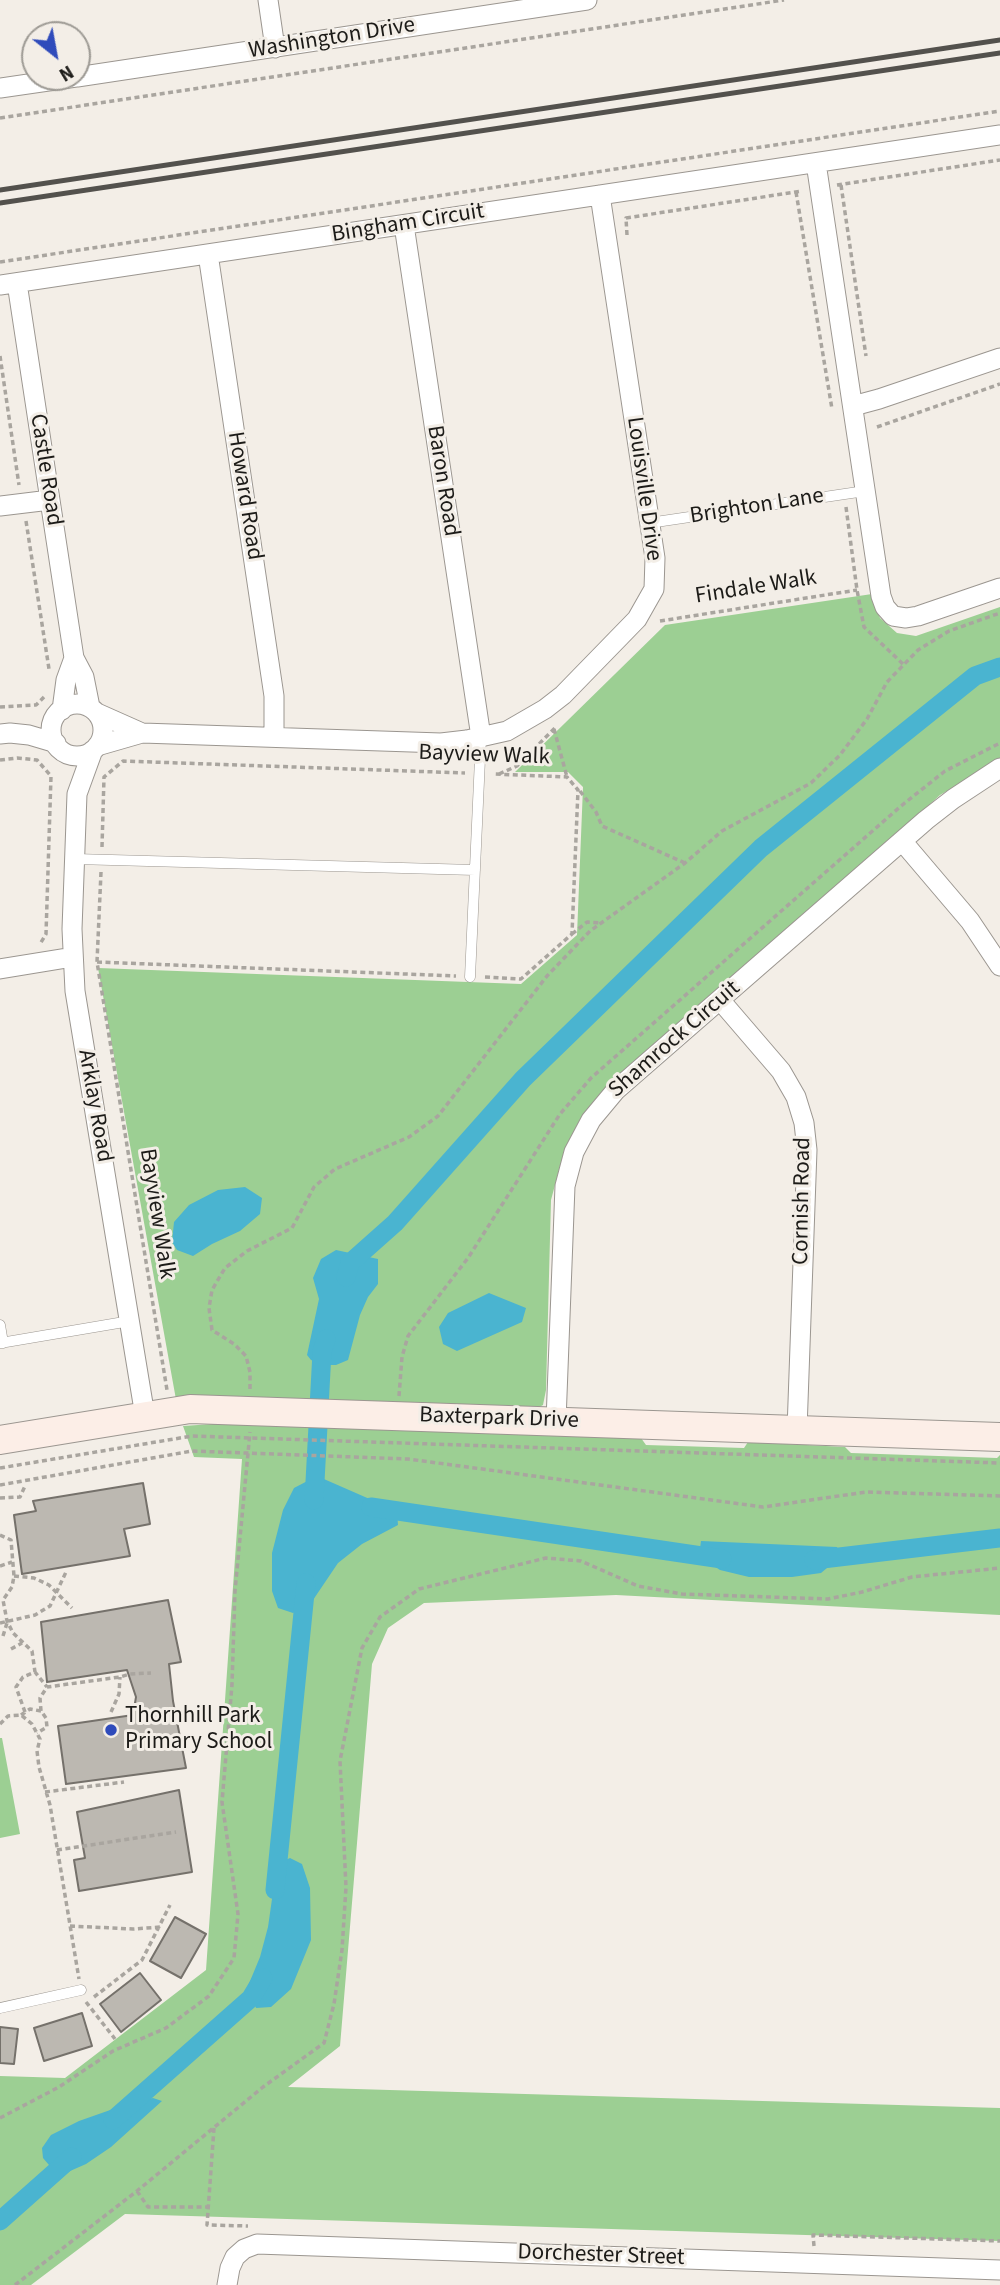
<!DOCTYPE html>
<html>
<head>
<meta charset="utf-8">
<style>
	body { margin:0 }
	#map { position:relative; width:1000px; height:2285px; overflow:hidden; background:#f3eee7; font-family:"Source Sans 3",sans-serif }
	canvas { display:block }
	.north { position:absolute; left:21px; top:21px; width:70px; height:70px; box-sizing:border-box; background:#f3eee7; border:2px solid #9d9a94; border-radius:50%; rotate:149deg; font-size:19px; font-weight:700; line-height:28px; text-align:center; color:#1c1b18 }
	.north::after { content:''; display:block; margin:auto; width:24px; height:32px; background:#2f4bbb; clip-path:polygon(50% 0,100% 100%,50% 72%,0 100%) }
</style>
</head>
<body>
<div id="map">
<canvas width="1000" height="2285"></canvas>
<div class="north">N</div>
</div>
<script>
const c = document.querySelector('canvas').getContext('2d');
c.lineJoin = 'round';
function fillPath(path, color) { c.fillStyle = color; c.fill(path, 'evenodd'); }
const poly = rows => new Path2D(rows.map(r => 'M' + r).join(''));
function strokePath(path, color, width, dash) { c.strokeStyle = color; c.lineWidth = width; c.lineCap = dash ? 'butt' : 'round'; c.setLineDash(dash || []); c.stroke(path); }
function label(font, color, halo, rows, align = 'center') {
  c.font = font + ' "Source Sans 3",sans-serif'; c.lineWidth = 6; c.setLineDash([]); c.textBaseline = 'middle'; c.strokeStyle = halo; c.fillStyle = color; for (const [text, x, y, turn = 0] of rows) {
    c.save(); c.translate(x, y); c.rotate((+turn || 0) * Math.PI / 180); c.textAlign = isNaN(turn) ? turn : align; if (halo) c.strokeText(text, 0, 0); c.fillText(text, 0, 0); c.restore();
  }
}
fillPath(poly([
	[872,594,880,618,897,633,916,636,1000,607,1000,760,940,795,574,1131,560,1166,551,1200,546,1390,543,1405,528,1413,177,1405,98,968,521,984,577,935,583,787,568,772,515,772,665,625],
	[213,1424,641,1438,646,1445,744,1448,748,1442,845,1447,851,1453,997,1458,1000,1455,1000,1615,616,1595,424,1603,388,1628,372,1664,340,2046,288,2087,1000,2108,1000,2241,125,2214,31,2285,0,2285,0,2076,65,2078,206,1970,242,1459,194,1457,183,1426],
	[0,1738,2,1738,20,1834,0,1838]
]), '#9ccf93');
fillPath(poly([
	[245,1187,262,1198,260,1214,240,1231,212,1244,193,1256,177,1250,172,1242,174,1222,189,1205,218,1190],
	[336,1250,378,1259,378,1284,368,1297,360,1315,348,1360,336,1365,322,1365,311,1360,307,1355,319,1299,313,1278,321,1259],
	[489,1293,526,1308,522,1322,457,1351,443,1344,439,1327,448,1313],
	[317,1476,397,1511,398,1525,362,1544,338,1563,313,1600,293,1613,278,1608,272,1591,272,1553,283,1510,294,1488],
	[701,1541,837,1547,840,1557,821,1573,792,1577,749,1577,720,1570,699,1556],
	[290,1858,302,1864,310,1888,311,1940,291,1989,271,2007,256,2008,248,1986,260,1957,268,1927,277,1864],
	[153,2098,162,2101,111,2147,86,2164,61,2175,55,2172,43,2158,42,2148,51,2135,79,2121,133,2102]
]), '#4ab4d0');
strokePath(poly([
	[346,1277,350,1263,395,1223,523,1079,761,848,975,676,1000,667],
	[314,1500,322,1352,326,1339],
	[371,1507,722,1559],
	[814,1560,1000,1538],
	[275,1890,306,1583],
	[113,2120,251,1998,263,1978],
	[0,2221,72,2157]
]), '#4ab4d0', 19);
const building = poly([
	[143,1483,150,1524,124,1529,130,1556,22,1574,14,1515,36,1511,33,1501,143,1483],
	[168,1600,181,1662,169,1664,173,1701,186,1768,66,1784,58,1726,133,1715,136,1697,127,1670,47,1682,41,1622,168,1600],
	[179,1790,192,1872,79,1891,74,1860,85,1858,77,1812,179,1790],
	[175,1917,206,1934,181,1978,150,1961,175,1917],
	[140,1973,161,2000,121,2032,100,2004,140,1973],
	[82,2013,92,2046,44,2061,34,2028,82,2013],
	[0,2027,18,2029,14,2064,0,2063,0,2027]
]);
fillPath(building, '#bcb8b1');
strokePath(building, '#75716b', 2);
const lane = poly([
	[649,523,865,491],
	[75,859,475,870],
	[470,977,481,737],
	[0,1325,3,1343],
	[0,1343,130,1321],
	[0,2008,81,1990]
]);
const street = poly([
	[268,0,275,48],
	[77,77,587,0],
	[0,88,76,77],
	[816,163,881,596,885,607,893,616,906,618,918,616,1000,588],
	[404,225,481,737],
	[208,254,274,696,274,737],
	[17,283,74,658,84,677,90,707],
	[0,285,1000,135],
	[853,406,879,399,1000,358],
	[0,506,50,500],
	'51 730a26 26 0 1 1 52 0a26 26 0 1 1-52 0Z',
	[62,710,66,680,74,658],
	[97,713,142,733],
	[0,734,10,733,29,735,56,743],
	[97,746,142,733,441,743,467,740,507,731,545,709,563,695,637,619,654,589,655,558,600,195],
	[93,750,77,794,72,929,75,991,145,1416],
	[902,841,970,921,1000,966],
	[0,969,73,957],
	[720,1000,781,1071,796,1097,804,1123,807,1150,797,1430],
	[556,1421,565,1186,574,1152,591,1120,616,1090,926,820,953,799,1000,768],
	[227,2285,230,2268,235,2257,244,2249,257,2244,1000,2270]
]);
const secondary = poly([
	[0,1440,190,1409,1000,1437]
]);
strokePath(lane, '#9b9690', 11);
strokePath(street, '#9b9690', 21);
strokePath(secondary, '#9b9690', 30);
strokePath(poly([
	[0,118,784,0],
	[837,185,1000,160],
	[841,185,866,356],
	[796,192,832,409],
	[627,235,626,218,802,191],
	[0,262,1000,111],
	[0,356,19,485],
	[877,427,1000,384],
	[846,507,857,590,864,627,904,665],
	[26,521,49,669],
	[660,621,857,590],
	[0,707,36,705,44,697],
	[554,729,567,777],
	[0,760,17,758,37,760,51,776,46,934,40,944],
	[499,774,517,766,557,726],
	[580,791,596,812,602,826,685,863],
	[102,847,104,777,123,761,465,773],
	[101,872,97,962,167,1390],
	[572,934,587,922,601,923],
	[97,962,456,976],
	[485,977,521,979,572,934,578,790,567,777,494,774],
	[250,1389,250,1372,246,1356,234,1344,212,1330,209,1308,212,1290,225,1268,247,1251,292,1228,314,1187,335,1169,409,1137,438,1116,547,976,590,931,685,863,722,831,811,783,840,755,867,719,887,682,918,650,949,631,1000,613],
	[399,1396,402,1357,408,1336,468,1258,560,1114,591,1078,901,806,945,771,1000,743],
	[0,1468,192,1436,1000,1463],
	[0,1485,192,1451,408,1459,763,1507,866,1492,1000,1496],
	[0,1498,20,1497,25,1486],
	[0,1535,11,1540,14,1576,12,1587,3,1600,7,1621,13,1633,32,1651,35,1672],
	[0,1566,12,1562],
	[14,1576,34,1578,49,1585,72,1608],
	[0,1623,35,1615,50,1606,66,1572],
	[3,1636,7,1623],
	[11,1649,22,1643],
	[41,1711,40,1698,47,1687,120,1677,130,1674,151,1673],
	[25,1712,16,1687,23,1677,35,1672,47,1687],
	[111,1712,119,1694,120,1677],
	[21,1715,30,1709,41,1711,46,1718,47,1727,37,1733],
	[0,1724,8,1716,21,1715,32,1724,40,1739,37,1751,39,1767,50,1805,79,1979],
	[45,1792,124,1782],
	[57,1850,176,1832],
	[70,1926,133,1929,160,1927],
	[94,1997,142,1960,170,1905],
	[86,2002,115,2039],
	[0,2118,59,2087,113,2051,166,2028,209,1996,234,1958,238,1914,222,1802,232,1685,235,1591,250,1432],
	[214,2128,207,2225,248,2226],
	[137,2191,148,2207,208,2207],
	[814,2246,813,2235,1000,2241],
	[15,2285,137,2191,263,2087,324,2043,334,2004,342,1950,346,1887,340,1761,362,1648,380,1617,419,1589,546,1558,581,1561,638,1586,682,1594,828,1599,862,1592,912,1577,1000,1568]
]), '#a9a59f', 3.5, [5, 3.5]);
strokePath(lane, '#fff', 10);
strokePath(street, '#fff', 19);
strokePath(secondary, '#fceee7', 28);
strokePath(poly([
	[0,190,1000,40],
	[0,203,1000,53]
]), '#53514d', 5);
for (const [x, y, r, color] of [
	[111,1730,7,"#2f4bbb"]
]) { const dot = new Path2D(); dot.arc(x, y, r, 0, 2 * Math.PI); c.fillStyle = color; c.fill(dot); strokePath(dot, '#f3eee7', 2.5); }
label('23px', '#1c1b18', '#f3eee7', [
	["Washington Drive",332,39,-9],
	["Bingham Circuit",408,224,-9],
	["Castle Road",45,470,81],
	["Baron Road",442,481,81],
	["Louisville Drive",643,489,82],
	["Howard Road",244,496,81],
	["Brighton Lane",757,507,-9],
	["Findale Walk",756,588,-9],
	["Bayview Walk",484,756,2],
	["Shamrock Circuit",675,1040,-41],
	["Arklay Road",94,1106,80],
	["Cornish Road",803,1201,-89],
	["Bayview Walk",156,1214,81],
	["Baxterpark Drive",499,1419,2],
	["Dorchester Street",601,2256,2]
]);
label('23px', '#1c1b18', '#f3eee7', [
	["Thornhill Park",125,1717],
	["Primary School",125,1743]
], 'left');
</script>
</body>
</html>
